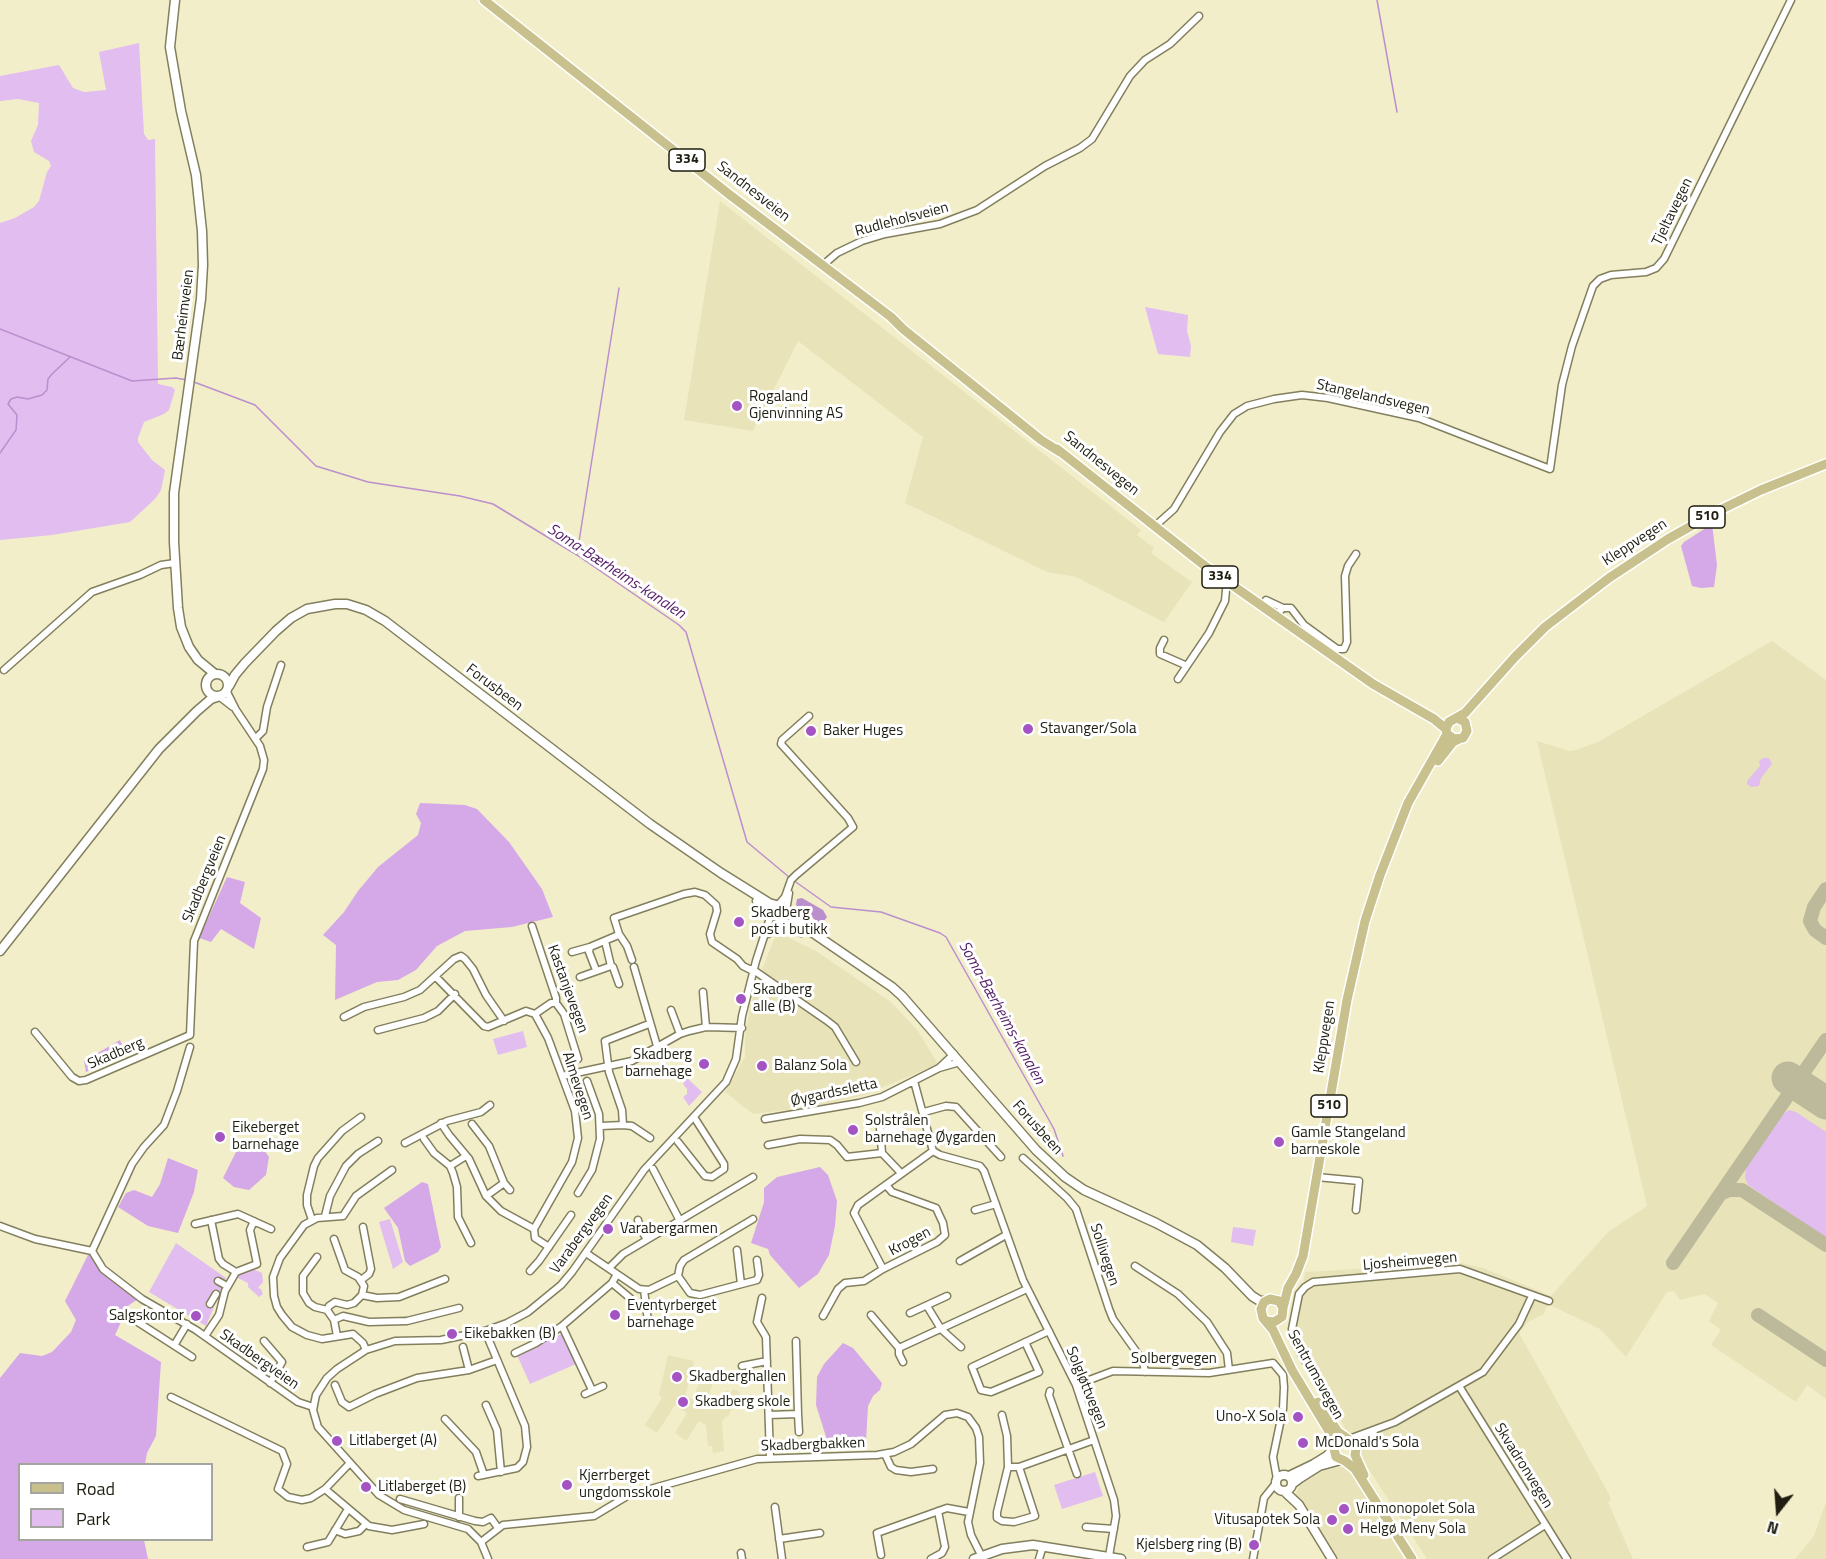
<!DOCTYPE html>
<html>
<head>
<meta charset="utf-8">
<style>
	body { margin:0 }
	#map { position:relative; width:1826px; height:1559px; overflow:hidden; background:#f2eeca; font-family:"Titillium Web",sans-serif }
	canvas { display:block }
	.legend { position:absolute; left:18px; top:1463px; width:195px; height:78px; box-sizing:border-box; background:#fff; border:2px solid #a5a5a0; margin:0; padding:8px 10px; list-style:none; font-size:18px; color:#1f1e11 }
	.legend li { display:flex; align-items:center; gap:12px; height:30px }
	.legend b { width:30px; border:2px solid #a5a5a0 }
	.north { position:absolute; left:1748px; top:1481px; width:60px; height:60px; -webkit-text-stroke:4px #fff; paint-order:stroke; rotate:197deg; font-size:16px; font-weight:700; line-height:24px; text-align:center; color:#1f1e11 }
	.north::after { content:''; display:block; margin:auto; width:21px; height:27px; background:#1f1e11; clip-path:polygon(50% 0,100% 100%,50% 72%,0 100%) }
</style>
</head>
<body>
<div id="map">
<canvas width="1826" height="1559"></canvas>
<ul class="legend">
<li><b style="height:8px;background:#c8c18d"></b>Road</li>
<li><b style="height:16px;background:#e1bdf0"></b>Park</li>
</ul>
<div class="north">N</div>
</div>
<script>
const c = document.querySelector('canvas').getContext('2d');
c.lineJoin = 'round';
function fillPath(path, color) { c.fillStyle = color; c.fill(path, 'evenodd'); }
const poly = rows => new Path2D(rows.map(r => 'M' + r).join(''));
function strokePath(path, color, width, dash) { c.strokeStyle = color; c.lineWidth = width; c.lineCap = dash ? 'butt' : 'round'; c.setLineDash(dash || []); c.stroke(path); }
function label(font, color, halo, rows, align = 'center') {
  c.font = font + ' "Titillium Web",sans-serif'; c.lineWidth = 6; c.setLineDash([]); c.textBaseline = 'middle'; c.strokeStyle = halo; c.fillStyle = color; for (const [text, x, y, turn = 0] of rows) {
    c.save(); c.translate(x, y); c.rotate((+turn || 0) * Math.PI / 180); c.textAlign = isNaN(turn) ? turn : align; if (halo) c.strokeText(text, 0, 0); c.fillText(text, 0, 0); c.restore();
  }
}
fillPath(poly([
	[720,201,1141,530,1137,535,1154,548,1151,553,1192,582,1164,622,1076,577,1047,572,905,503,923,437,798,341,753,431,684,420],
	[1772,641,1826,680,1826,1399,1807,1385,1796,1402,1711,1345,1721,1330,1709,1321,1718,1303,1704,1294,1680,1300,1674,1291,1667,1292,1626,1357,1600,1329,1548,1304,1544,1314,1528,1322,1519,1333,1610,1496,1611,1500,1608,1502,1633,1559,1427,1559,1364,1462,1295,1339,1305,1272,1461,1263,1483,1268,1551,1296,1608,1232,1647,1206,1537,741,1569,751,1576,750,1598,742],
	[777,932,816,951,891,1002,918,1031,938,1064,865,1095,811,1107,753,1114,725,1092,745,1057,745,1035,750,1008,756,984],
	[668,1355,694,1361,685,1397,693,1399,704,1370,716,1374,706,1404,716,1409,726,1390,731,1392,733,1389,740,1392,728,1417,726,1416,722,1422,724,1451,713,1453,712,1446,708,1446,706,1425,699,1421,686,1441,675,1433,687,1413,675,1405,657,1433,645,1425,662,1398,659,1395],
	[1347,1466,1404,1559,1327,1559,1291,1504,1300,1485,1325,1470],
	[1826,1502,1826,1559,1795,1559,1814,1536]
]), '#e8e3b8');
fillPath(poly([
	[139,43,144,134,148,140,155,139,155,144,158,384,172,387,175,390,169,410,164,414,144,422,138,438,138,442,152,460,165,470,161,490,155,499,130,522,52,535,0,540,0,223,15,218,34,207,39,201,47,172,51,166,49,161,34,152,31,141,38,125,39,103,18,99,0,101,0,76,59,65,73,88,84,92,106,90,99,52],
	[1145,307,1188,315,1187,331,1191,346,1190,357,1158,354],
	[1763,758,1769,758,1772,764,1761,778,1759,786,1751,787,1747,784,1747,781,1760,766,1759,761],
	[523,1031,527,1047,498,1055,493,1039],
	[687,1078,702,1092,689,1106,683,1097,687,1094,687,1089,683,1084],
	[1789,1110,1796,1112,1826,1132,1826,1238,1748,1185,1745,1177,1746,1168,1783,1114],
	[390,1219,403,1262,393,1269,379,1222],
	[1233,1227,1256,1230,1253,1246,1231,1242],
	[176,1243,226,1278,206,1326,149,1292],
	[253,1269,262,1273,263,1282,258,1288,261,1289,263,1294,259,1297,248,1287,248,1283,236,1277,238,1275],
	[561,1334,576,1364,530,1384,517,1355],
	[1095,1472,1103,1496,1062,1509,1054,1485]
]), '#e1bdf0');
fillPath(poly([
	[1712,524,1717,565,1714,587,1701,588,1692,586,1681,546,1684,542],
	[420,803,465,805,477,809,509,842,542,889,553,917,512,927,465,931,437,946,416,970,398,980,377,982,335,1000,336,945,323,935,344,912,358,891,378,867,418,835,421,823,416,814],
	[227,877,245,882,240,903,261,918,254,949,221,929,211,942,199,938],
	[120,1040,126,1055,86,1072,84,1061],
	[262,1147,269,1157,266,1175,249,1190,234,1187,223,1178,236,1152],
	[168,1158,198,1170,194,1192,178,1233,148,1226,118,1207,126,1193,134,1190,152,1197,160,1184],
	[820,1167,828,1175,837,1201,835,1226,829,1255,818,1274,799,1288,770,1255,768,1249,751,1243,764,1202,764,1188,777,1177],
	[422,1182,428,1184,441,1247,438,1252,410,1266,405,1261,398,1228,384,1208],
	[89,1253,140,1298,129,1305,115,1335,161,1362,156,1436,147,1453,145,1464,20,1464,20,1540,144,1540,148,1559,0,1559,0,1378,20,1353,42,1356,52,1352,71,1332,76,1320,65,1301],
	[843,1343,853,1348,882,1383,880,1390,873,1396,868,1406,866,1441,858,1449,833,1448,828,1443,816,1405,817,1377,824,1364]
]), '#d5a9e8');
fillPath(poly([
	[802,898,823,910,827,917,824,921,818,922,796,905,797,899]
]), '#bb8fcd');
strokePath(poly([
	[1377,0,1397,112],
	[0,329,132,381,176,378,187,380],
	[194,382,255,405,316,466,368,482,460,496,493,504,577,555,679,625,686,632,747,842,789,877],
	[0,453,16,430,17,415,8,404,11,399,17,397,28,399,42,395,47,390,48,379,52,374,70,357],
	[577,554,619,288],
	[793,880,831,907,881,912,940,933,946,937,1054,1129,1063,1156]
]), '#bb8fcd', 1.5);
strokePath(poly([
	[1826,889,1814,907,1810,921,1815,930,1826,938],
	[1789,1092,1798,1089,1810,1092],
	[1722,1193,1729,1190,1742,1190,1826,1245],
	[1673,1263,1826,1040],
	[1758,1315,1826,1360]
]), '#bcba9b', 14);
strokePath(poly([
	[1788,1078,1826,1103]
]), '#bcba9b', 33);
const street = poly([
	[823,265,837,253,862,241,885,234,940,224,977,210,1045,166,1080,148,1092,139,1130,76,1145,60,1170,44,1199,16],
	[1155,526,1174,509,1220,432,1234,414,1247,406,1274,399,1302,395,1328,398,1419,418,1550,469,1562,385,1572,346,1593,286,1600,279,1611,275,1646,272,1656,268,1664,259,1791,0],
	[1266,600,1283,608],
	[1276,615,1283,608,1291,608,1304,625,1337,649,1344,649,1347,642,1345,576,1348,566,1356,554],
	[1164,640,1160,648,1160,654,1185,665],
	[4,670,92,592,140,575,161,565,175,563],
	[1178,679,1209,633,1225,601,1226,590,1230,583],
	[220,697,233,707],
	[256,738,263,731,267,707,281,665],
	[778,905,785,897,791,880,796,875,853,827,848,818,781,744,782,740,809,716],
	[786,911,789,893],
	[532,926,556,998,556,1003,564,1014,578,1059],
	[619,934,627,946,632,960],
	[768,934,779,921],
	[605,941,611,966,613,967,619,984],
	[590,947,589,952,596,970],
	[572,952,590,947,616,936,619,934,614,918,684,894,695,892,705,895,716,905,717,911,710,934,712,942,737,959,743,966,753,971],
	[634,967,657,1046],
	[752,969,826,1020,835,1027,856,1062],
	[436,977,484,1026,488,1027,526,1011,535,1014,551,1003,556,1003],
	[580,977,611,966],
	[703,992,706,1027],
	[671,1010,680,1034],
	[344,1017,364,1007,404,997,420,990,454,959,461,956,465,959,473,969,486,995,504,1021],
	[378,1030,424,1018,438,1011,455,994],
	[35,1032,72,1077,79,1081,86,1080,190,1035,194,941,263,769,264,760,260,746,236,710,227,692],
	[190,1047,177,1091,164,1125,144,1147,132,1164,92,1251,103,1269,142,1299,196,1330,298,1402,313,1407],
	[939,1068,960,1062],
	[562,1076,632,1061,680,1034,689,1031,706,1027,742,1028],
	[914,1081,933,1151,940,1155,980,1166,984,1171,1023,1280,1076,1385,1114,1500,1116,1516,1109,1556],
	[924,1112,946,1106,956,1107,1001,1157],
	[765,1119,859,1103,882,1097,939,1068,954,1054],
	[441,1123,449,1135,469,1159,486,1196,501,1211,534,1229],
	[472,1124,489,1146,504,1183,486,1196],
	[623,1125,622,1110,609,1072,605,1041,649,1024],
	[601,1126,623,1125,632,1126,650,1138],
	[880,1128,882,1153],
	[881,1132,900,1128],
	[424,1139,434,1153,450,1166,453,1173,457,1187,458,1217,471,1243],
	[678,1142,705,1176,712,1177,724,1169,724,1164,694,1117],
	[405,1143,447,1121,481,1112,490,1105],
	[768,1145,800,1139,830,1140,837,1145,847,1157,882,1153,901,1173],
	[1023,1158,1067,1198,1076,1209,1109,1309,1113,1319,1143,1361,1145,1372],
	[450,1166,466,1156],
	[653,1169,680,1221],
	[1317,1177,1359,1181,1356,1210],
	[504,1183,510,1190],
	[578,1193,592,1170,600,1139,599,1114,587,1081],
	[975,1210,996,1204],
	[325,1216,330,1196,346,1166,358,1154,378,1141],
	[211,1220,219,1259,223,1264,236,1272,257,1264,250,1230,254,1221],
	[312,1220,307,1205,307,1195,314,1166,318,1158,342,1131,361,1117],
	[638,1220,640,1229,647,1239],
	[195,1224,238,1214,271,1229],
	[0,1226,35,1239,92,1251],
	[534,1229,572,1162,578,1138,575,1111,548,1038,535,1014],
	[534,1229,535,1238,549,1247],
	[334,1239,345,1270,358,1277,364,1286,362,1295,354,1303,347,1305,335,1302,329,1306,327,1310,334,1320,337,1336],
	[737,1250,741,1284],
	[586,1253,639,1289,649,1290,678,1276,690,1293,700,1295,757,1280,759,1275,757,1260],
	[317,1257,303,1276,303,1293,309,1303,315,1307,327,1310],
	[960,1261,1006,1235],
	[1135,1266,1178,1294,1207,1322,1227,1353,1229,1370],
	[609,1268,623,1254,753,1177],
	[883,1269,854,1213,858,1205,933,1151],
	[530,1271,539,1261,571,1215],
	[678,1276,680,1266,684,1260,753,1219],
	[361,1280,369,1274,371,1269,363,1227],
	[218,1281,227,1286],
	[612,1283,630,1298],
	[644,1290,648,1321],
	[362,1295,377,1298,399,1297,445,1279],
	[762,1298,757,1322,766,1337,770,1458],
	[210,1304,216,1294],
	[927,1306,941,1329,961,1347],
	[910,1313,947,1296],
	[871,1315,899,1348,899,1354,903,1362],
	[823,1316,838,1289,845,1283,864,1281,883,1269,937,1242,945,1235,943,1223,936,1208,892,1192,886,1185],
	[133,1319,192,1357],
	[334,1320,343,1316,369,1322,407,1321,459,1308],
	[562,1326,592,1390],
	[205,1336,219,1315,225,1291,236,1272],
	[264,1341,282,1362,270,1383],
	[796,1341,798,1414],
	[1025,1342,1039,1372,991,1392,981,1390,972,1367,1049,1331],
	[175,1344,187,1324],
	[463,1347,469,1370],
	[899,1348,1027,1289],
	[366,1350,363,1343,353,1334,322,1339,307,1335,292,1327,282,1315,277,1307,274,1296,273,1277,280,1258,304,1225,317,1218,343,1216,356,1196,392,1170],
	[515,1353,536,1343,562,1326,612,1283,617,1274],
	[1305,1361,1296,1345,1292,1329,1299,1294,1305,1287,1313,1282,1460,1269,1549,1301],
	[742,1366,767,1361],
	[335,1385,342,1402,349,1407,375,1394,417,1378,469,1370,497,1360],
	[1076,1385,1113,1371,1209,1373,1273,1363,1283,1375,1284,1387,1283,1409,1273,1457,1277,1479],
	[1459,1386,1567,1559],
	[1050,1391,1049,1395,1077,1474],
	[585,1394,603,1386],
	[171,1397,282,1451,287,1464,278,1489,288,1497,302,1500,311,1498,325,1489,350,1463],
	[486,1405,497,1430,501,1472],
	[769,1415,798,1414,799,1432],
	[1002,1415,1007,1436,1008,1467,997,1512,997,1518,1002,1521,1014,1522,1035,1516,1019,1467],
	[445,1419,476,1452,484,1475],
	[1349,1439,1395,1422,1483,1372,1519,1324,1532,1296],
	[1356,1449,1374,1434],
	[885,1454,891,1467,896,1470,911,1472,933,1469],
	[1008,1467,1019,1467,1094,1440],
	[478,1476,517,1468,523,1462,527,1447,525,1426,485,1331],
	[325,1489,369,1526,392,1530,424,1524],
	[459,1498,459,1517],
	[400,1499,475,1521,483,1522,491,1518,498,1528],
	[775,1507,782,1559],
	[1086,1527,1114,1529],
	[335,1530,345,1534,350,1533,359,1531,366,1524],
	[779,1539,820,1533],
	[481,1542,503,1525,594,1516,629,1495,757,1459,877,1455,894,1452,911,1444,945,1415,957,1413,968,1417,976,1428,979,1437,980,1463,968,1522,971,1535,981,1555],
	[307,1547,328,1542,348,1509],
	[741,1553,742,1559],
	[881,1555,877,1533,947,1508,969,1512],
	[488,1559,481,1542,468,1529,404,1510,379,1495,318,1427,313,1410,316,1395,327,1378,337,1369,366,1350,395,1341,441,1340,485,1331,507,1323,528,1312,561,1285,572,1272,644,1170,726,1082,736,1059,742,1016,756,961,771,915],
	[931,1559,942,1553,945,1547,938,1511],
	[1039,1559,1043,1546],
	[1253,1559,1264,1498,1276,1483],
	[1492,1559,1545,1525]
]);
const secondary = poly([
	[175,0,170,47,181,111,196,175,202,231,203,265,201,299,174,493,174,542,178,608,181,627,189,647,198,660,215,674],
	'206 685a11 11 0 1 1 22 0a11 11 0 1 1-22 0Z',
	[229,686,235,675,245,663,276,631,291,618,307,609,335,604,347,604,366,610,385,621,650,824,721,873,769,903,776,905],
	[757,901,771,913],
	[787,912,797,922,892,987,902,996,1036,1150,1065,1177,1084,1190,1156,1223,1197,1245,1225,1268,1252,1296,1260,1301,1266,1301],
	[780,920,801,932],
	[0,951,159,749,197,711,211,699,217,697],
	'1276 1483a8 8 0 1 1 16 0a8 8 0 1 1-16 0Z',
	[1289,1476,1314,1464,1327,1456,1334,1448],
	[1292,1484,1300,1478,1319,1466,1341,1460],
	[1284,1491,1299,1505,1332,1559],
	[974,1559,1002,1549,1033,1545,1121,1559]
]);
const primary = poly([
	[484,0,730,195,891,317,903,329,1041,440,1060,452],
	[1057,449,1205,566,1373,684,1434,719,1446,729],
	[1457,718,1465,722,1467,731,1463,738,1454,739,1447,734,1446,729,1449,722,1465,713,1515,657,1545,627,1609,578,1668,539,1716,512,1761,490,1826,464],
	[1438,761,1453,742,1459,739],
	[1283,1308,1288,1288,1296,1274,1303,1256,1347,1000,1365,921,1380,875,1408,803,1447,734],
	[1266,1321,1274,1322,1282,1317,1283,1308,1279,1301,1270,1299,1264,1302,1261,1309,1263,1318,1273,1330,1292,1370,1330,1433,1336,1457,1345,1461,1355,1469,1412,1559],
	[1318,1402,1338,1432,1354,1443,1356,1449,1355,1455,1364,1475]
]);
strokePath(street, '#827f5e', 9);
strokePath(secondary, '#827f5e', 11);
strokePath(primary, '#fff', 12);
strokePath(street, '#fff', 6);
strokePath(secondary, '#fff', 8);
strokePath(primary, '#c8c18d', 9);
for (const [x, y, r, color] of [
	[737,406,6,"#a453c3"],
	[1028,729,6,"#a453c3"],
	[811,731,6,"#a453c3"],
	[739,922,6,"#a453c3"],
	[741,999,6,"#a453c3"],
	[704,1064,6,"#a453c3"],
	[762,1066,6,"#a453c3"],
	[853,1130,6,"#a453c3"],
	[220,1137,6,"#a453c3"],
	[1279,1142,6,"#a453c3"],
	[608,1229,6,"#a453c3"],
	[615,1315,6,"#a453c3"],
	[196,1316,6,"#a453c3"],
	[452,1334,6,"#a453c3"],
	[677,1377,6,"#a453c3"],
	[683,1402,6,"#a453c3"],
	[1298,1417,6,"#a453c3"],
	[337,1441,6,"#a453c3"],
	[1303,1443,6,"#a453c3"],
	[567,1485,6,"#a453c3"],
	[366,1487,6,"#a453c3"],
	[1344,1509,6,"#a453c3"],
	[1332,1520,6,"#a453c3"],
	[1348,1529,6,"#a453c3"],
	[1254,1545,6,"#a453c3"]
]) { const dot = new Path2D(); dot.arc(x, y, r, 0, 2 * Math.PI); c.fillStyle = color; c.fill(dot); strokePath(dot, '#fff', 2); }
for (const [x, y, w] of [
	[687,160,36],
	[1707,517,36],
	[1220,577,36],
	[1329,1106,36]
]) { const box = new Path2D(); box.roundRect(x - w / 2, y - 11, w, 22, 4.5); c.fillStyle = '#fff'; c.fill(box); strokePath(box, '#1f1e11', 1.5); }
label('bold 14px', '#1f1e11', null, [
	["334",687,160],
	["510",1707,517],
	["334",1220,577],
	["510",1329,1106]
]);
label('15px', '#1f1e11', '#fff', [
	["Sandnesveien",753,192,38],
	["Tjeltavegen",1673,212,-64],
	["Rudleholsveien",902,220,-15],
	["Bærheimveien",184,315,-83],
	["Stangelandsvegen",1373,398,13],
	["Sandnesvegen",1101,464,39],
	["Kleppvegen",1635,543,-33],
	["Forusbeen",494,688,37],
	["Skadbergveien",205,879,-68],
	["Kastanjevegen",567,989,70],
	["Kleppvegen",1325,1037,-81],
	["Skadberg",116,1054,-23],
	["Almevegen",577,1086,72],
	["Øygardssletta",834,1093,-12],
	["Forusbeen",1037,1128,48],
	["Varabergvegen",582,1234,-54],
	["Krogen",910,1242,-28],
	["Sollivegen",1104,1255,72],
	["Ljosheimvegen",1410,1262,-5],
	["Solbergvegen",1174,1359],
	["Skadbergveien",259,1360,35],
	["Sentrumsvegen",1315,1375,61],
	["Solgløttvegen",1086,1388,68],
	["Skadbergbakken",813,1445,-2],
	["Skvadronvegen",1523,1466,58]
]);
label('15px', '#1f1e11', '#fff', [
	["Rogaland",749,397],
	["Gjenvinning AS",749,414],
	["Stavanger/Sola",1040,729],
	["Baker Huges",823,731],
	["Skadberg",751,913],
	["post i butikk",751,930],
	["Skadberg",753,990],
	["alle (B)",753,1007],
	["Skadberg",692,1055,"right"],
	["barnehage",692,1072,"right"],
	["Balanz Sola",774,1066],
	["Solstrålen",865,1121],
	["barnehage Øygarden",865,1138],
	["Eikeberget",232,1128],
	["barnehage",232,1145],
	["Gamle Stangeland",1291,1133],
	["barneskole",1291,1150],
	["Varabergarmen",620,1229],
	["Eventyrberget",627,1306],
	["barnehage",627,1323],
	["Salgskontor",184,1316,"right"],
	["Eikebakken (B)",464,1334],
	["Skadberghallen",689,1377],
	["Skadberg skole",695,1402],
	["Uno-X Sola",1286,1417,"right"],
	["Litlaberget (A)",349,1441],
	["McDonald's Sola",1315,1443],
	["Kjerrberget",579,1476],
	["ungdomsskole",579,1493],
	["Litlaberget (B)",378,1487],
	["Vinmonopolet Sola",1356,1509],
	["Vitusapotek Sola",1320,1520,"right"],
	["Helgø Meny Sola",1360,1529],
	["Kjelsberg ring (B)",1242,1545,"right"]
], 'left');
label('italic 16px', '#551f69', '#fff', [
	["Soma-Bærheims-kanalen",616,572,33],
	["Soma-Bærheims-kanalen",1001,1013,61]
]);
</script>
</body>
</html>
